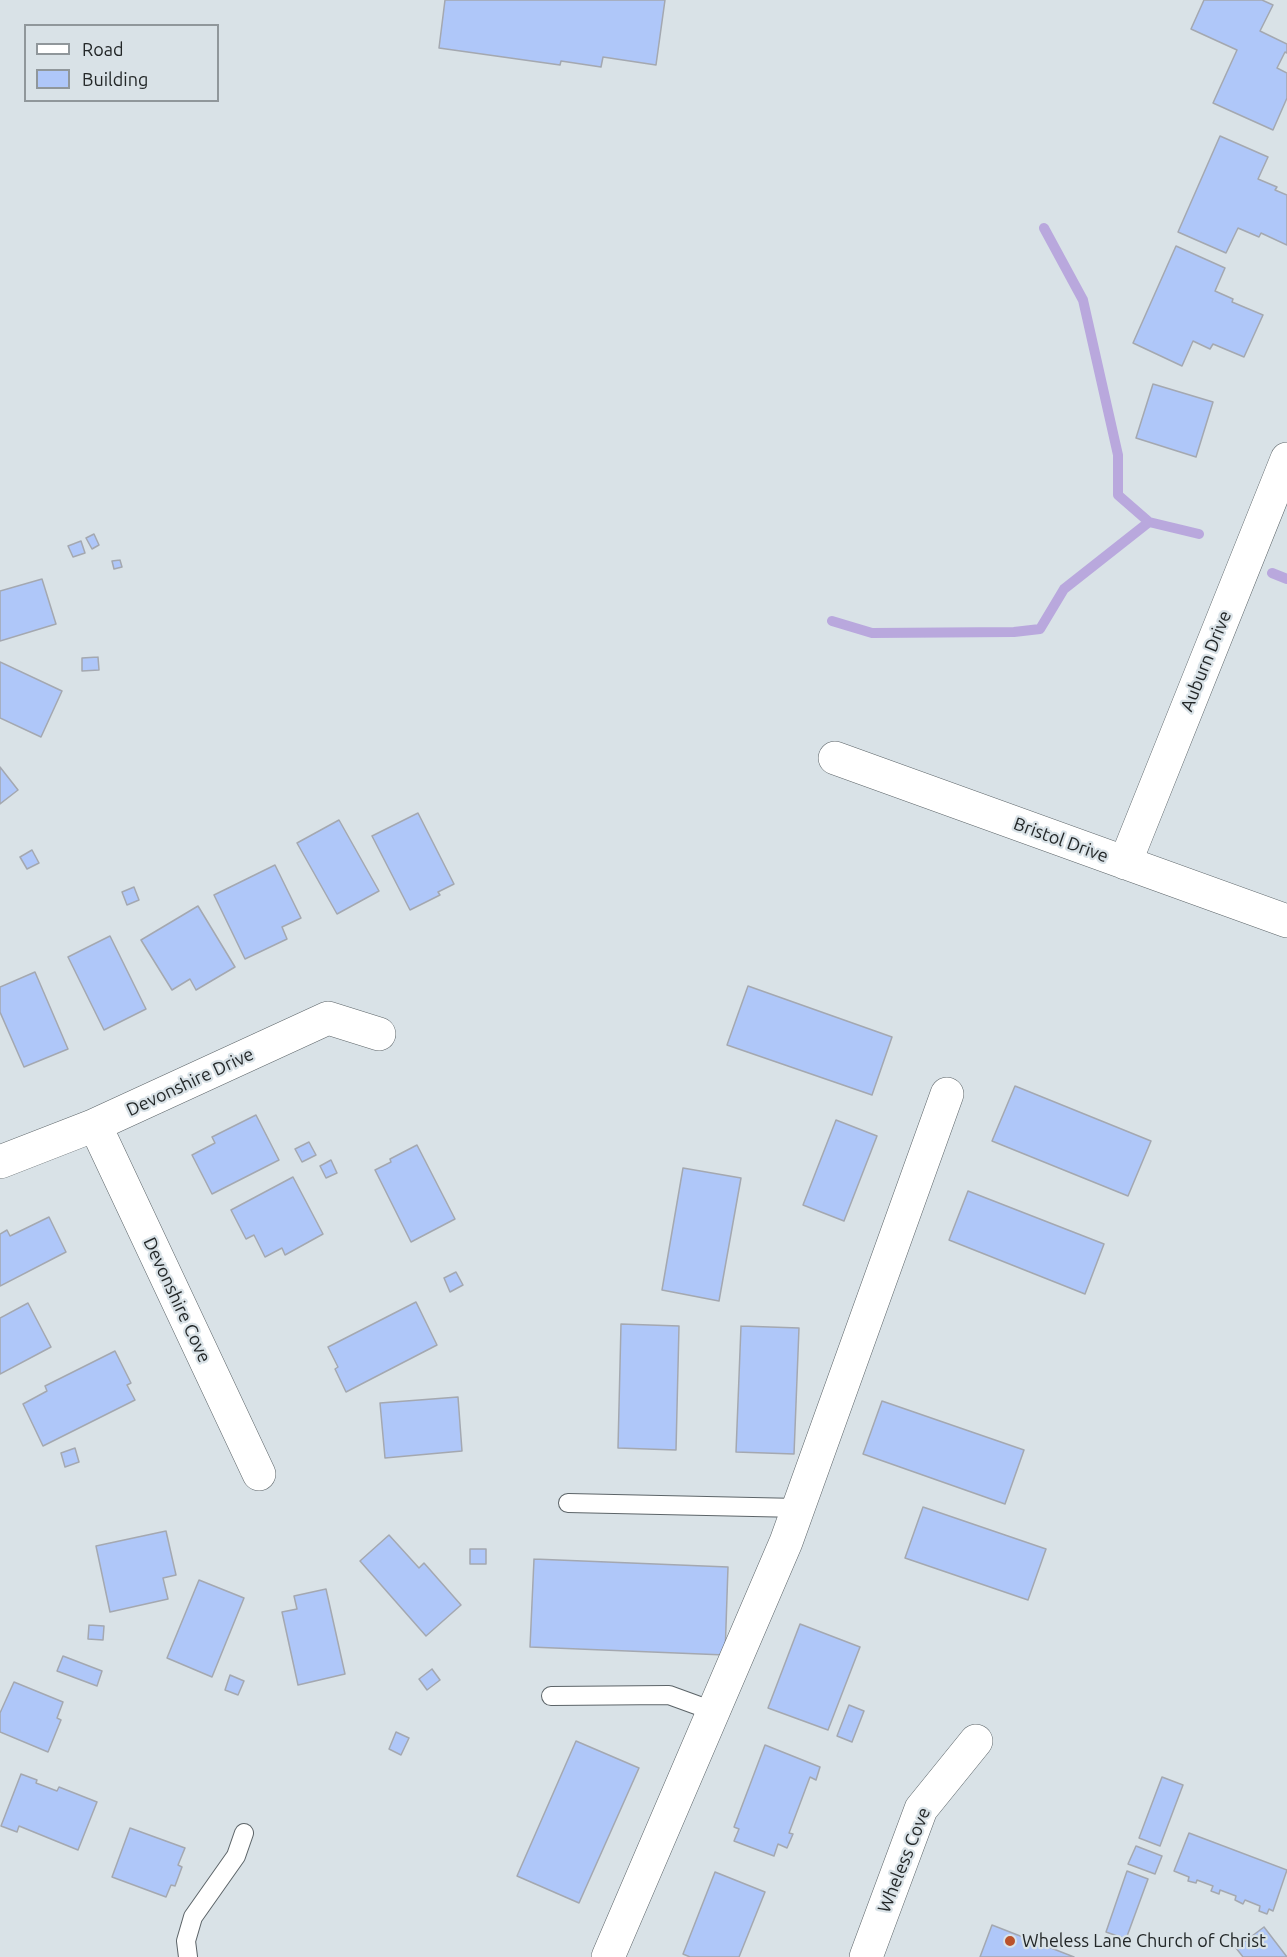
<!DOCTYPE html>
<html>
<head>
<meta charset="utf-8">
<style>
	body { margin:0 }
	#map { position:relative; width:1287px; height:1957px; overflow:hidden; background:#d9e2e7; font-family:Ubuntu,sans-serif }
	canvas { display:block }
	.legend { position:absolute; left:24px; top:24px; width:195px; height:78px; box-sizing:border-box; background:#d9e2e7; border:2px solid #90979b; margin:0; padding:8px 10px; list-style:none; font-size:18px; color:#232728 }
	.legend li { display:flex; align-items:center; gap:12px; height:30px }
	.legend b { width:30px; border:2px solid #90979b }
</style>
</head>
<body>
<div id="map">
<canvas width="1287" height="1957"></canvas>
<ul class="legend">
<li><b style="height:8px;background:#fff"></b>Road</li>
<li><b style="height:16px;background:#afc7f9"></b>Building</li>
</ul>
</div>
<script>
const c = document.querySelector('canvas').getContext('2d');
c.lineJoin = 'round';
const poly = rows => new Path2D(rows.map(r => 'M' + r).join(''));
function strokePath(path, color, width, dash) { c.strokeStyle = color; c.lineWidth = width; c.lineCap = dash ? 'butt' : 'round'; c.setLineDash(dash || []); c.stroke(path); }
function fillPath(path, color) { c.fillStyle = color; c.fill(path, 'evenodd'); }
function label(font, color, halo, rows, align = 'center') {
  c.font = font + ' Ubuntu,sans-serif'; c.lineWidth = 4.5; c.setLineDash([]); c.textBaseline = 'middle'; c.strokeStyle = halo; c.fillStyle = color; for (const [text, x, y, turn = 0] of rows) {
    c.save(); c.translate(x, y); c.rotate((+turn || 0) * Math.PI / 180); c.textAlign = isNaN(turn) ? turn : align; if (halo) c.strokeText(text, 0, 0); c.fillText(text, 0, 0); c.restore();
  }
}
strokePath(poly([
	[1044,228,1083,300,1118,455,1118,495,1149,522],
	[1272,573,1287,579],
	[832,621,872,633,1014,632,1040,629,1064,589,1149,522,1199,534]
]), '#b9a8dd', 10);
const building = poly([
	[445,0,665,0,656,65,603,57,601,67,561,61,560,65,439,48,445,0],
	[1204,0,1262,0,1273,5,1260,31,1287,44,1287,53,1285,52,1277,68,1287,73,1287,98,1273,130,1213,103,1237,50,1191,29,1204,0],
	[1220,136,1268,157,1258,179,1277,187,1275,190,1287,195,1287,245,1261,233,1259,237,1238,228,1226,253,1178,232,1220,136],
	[1176,246,1225,268,1215,291,1233,299,1232,302,1263,315,1244,357,1213,344,1210,349,1193,341,1182,366,1133,343,1176,246],
	[1153,384,1213,402,1196,457,1136,438,1153,384],
	[94,534,99,545,92,549,86,538,94,534],
	[81,541,85,553,73,557,68,546,81,541],
	[120,560,122,567,114,569,112,561,120,560],
	[42,579,56,624,0,641,0,591,42,579],
	[98,657,99,670,82,671,82,658,98,657],
	[0,662,62,691,41,737,0,718,0,662],
	[0,767,18,790,0,804,0,767],
	[418,813,454,884,438,892,440,895,410,910,372,836,418,813],
	[339,820,379,891,337,914,297,843,339,820],
	[32,850,39,863,27,869,20,857,32,850],
	[275,865,301,918,282,927,287,939,245,959,214,895,275,865],
	[134,887,139,900,127,905,122,892,134,887],
	[198,906,235,967,196,990,190,979,172,990,141,940,198,906],
	[110,936,146,1009,104,1030,68,957,110,936],
	[35,972,68,1049,24,1067,0,1012,0,987,35,972],
	[748,986,892,1037,872,1095,727,1045,748,986],
	[1015,1086,1151,1141,1128,1196,992,1141,1015,1086],
	[256,1115,279,1160,212,1194,192,1155,215,1143,212,1137,256,1115],
	[836,1120,877,1136,844,1221,803,1205,836,1120],
	[309,1142,316,1155,302,1162,295,1149,309,1142],
	[417,1145,455,1219,411,1242,375,1170,391,1162,390,1159,417,1145],
	[331,1160,337,1173,326,1178,320,1166,331,1160],
	[683,1168,741,1178,719,1301,662,1290,683,1168],
	[293,1177,323,1234,285,1255,282,1248,265,1257,254,1235,246,1239,231,1210,293,1177],
	[968,1191,1104,1244,1085,1294,949,1240,968,1191],
	[49,1217,66,1252,0,1286,0,1234,7,1230,10,1236,49,1217],
	[456,1272,463,1285,450,1292,444,1278,456,1272],
	[416,1302,437,1345,346,1392,335,1369,338,1367,328,1347,416,1302],
	[28,1303,51,1347,0,1374,0,1318,28,1303],
	[621,1324,679,1326,676,1450,618,1448,621,1324],
	[741,1326,799,1328,794,1454,736,1452,741,1326],
	[115,1351,131,1383,127,1385,135,1400,43,1446,23,1404,47,1391,45,1386,115,1351],
	[458,1397,462,1451,385,1458,380,1403,458,1397],
	[882,1401,1024,1450,1005,1504,863,1454,882,1401],
	[75,1448,79,1462,65,1467,61,1453,75,1448],
	[923,1507,1046,1549,1028,1600,905,1558,923,1507],
	[166,1531,176,1575,163,1578,168,1599,110,1612,96,1546,166,1531],
	[389,1535,419,1568,424,1563,461,1605,426,1636,360,1561,389,1535],
	[470,1549,486,1549,486,1564,470,1564,470,1549],
	[534,1559,728,1567,725,1655,530,1647,534,1559],
	[199,1580,244,1598,212,1677,167,1658,199,1580],
	[326,1589,345,1674,298,1685,282,1612,297,1609,294,1596,326,1589],
	[800,1624,860,1647,828,1730,768,1708,800,1624],
	[89,1625,104,1626,103,1640,88,1639,89,1625],
	[63,1656,102,1671,97,1686,57,1671,63,1656],
	[432,1669,440,1680,427,1690,419,1679,432,1669],
	[230,1675,244,1681,238,1695,225,1690,230,1675],
	[14,1682,63,1702,57,1718,61,1720,48,1752,0,1732,0,1713,14,1682],
	[849,1705,864,1711,852,1742,837,1736,849,1705],
	[396,1732,409,1738,401,1755,389,1749,396,1732],
	[576,1741,639,1768,579,1903,517,1876,576,1741],
	[765,1745,820,1767,816,1780,810,1777,789,1833,793,1834,787,1848,778,1844,774,1856,734,1841,739,1829,734,1827,765,1745],
	[21,1774,37,1780,36,1783,57,1791,59,1787,97,1802,78,1850,19,1826,17,1832,1,1826,21,1774],
	[1162,1777,1183,1785,1160,1846,1139,1838,1162,1777],
	[130,1828,185,1848,178,1865,182,1867,175,1886,171,1885,166,1897,112,1877,130,1828],
	[1189,1833,1287,1870,1273,1911,1269,1909,1267,1914,1259,1911,1260,1906,1245,1900,1243,1904,1235,1900,1236,1896,1220,1890,1219,1894,1211,1891,1213,1886,1197,1880,1196,1883,1188,1881,1189,1877,1174,1871,1189,1833],
	[1136,1846,1162,1856,1155,1874,1128,1864,1136,1846],
	[1127,1871,1148,1879,1126,1939,1106,1932,1127,1871],
	[715,1872,765,1892,739,1957,690,1957,683,1954,715,1872],
	[992,1925,1074,1957,980,1957,992,1925],
	[1264,1927,1287,1957,1243,1957,1236,1948,1264,1927]
]);
fillPath(building, '#afc7f9');
strokePath(building, '#a4a8b0', 1.5);
const lane = poly([
	[568,1503,799,1508],
	[551,1696,669,1695,713,1711],
	[188,1957,186,1941,193,1917,236,1856,244,1833]
]);
const street = poly([
	[835,758,1287,921],
	[1125,863,1287,459],
	[95,1125,259,1474],
	[0,1162,95,1125,328,1018,379,1034],
	[608,1957,786,1542,947,1094],
	[866,1957,921,1809,976,1741]
]);
strokePath(lane, '#5c6468', 20);
strokePath(street, '#5c6468', 34);
strokePath(lane, '#fff', 18);
strokePath(street, '#fff', 33);
for (const [x, y, r, color] of [
	[1010,1941,6,"#ba522c"]
]) { const dot = new Path2D(); dot.arc(x, y, r, 0, 2 * Math.PI); c.fillStyle = color; c.fill(dot); strokePath(dot, '#d9e2e7', 2); }
label('18px', '#232728', '#d9e2e7', [
	["Auburn Drive",1206,661,-68],
	["Bristol Drive",1061,840,20],
	["Devonshire Drive",190,1082,-25],
	["Devonshire Cove",177,1300,65],
	["Wheless Cove",904,1860,-68]
]);
label('18px', '#232728', '#d9e2e7', [
	["Wheless Lane Church of Christ",1022,1941]
], 'left');
</script>
</body>
</html>
